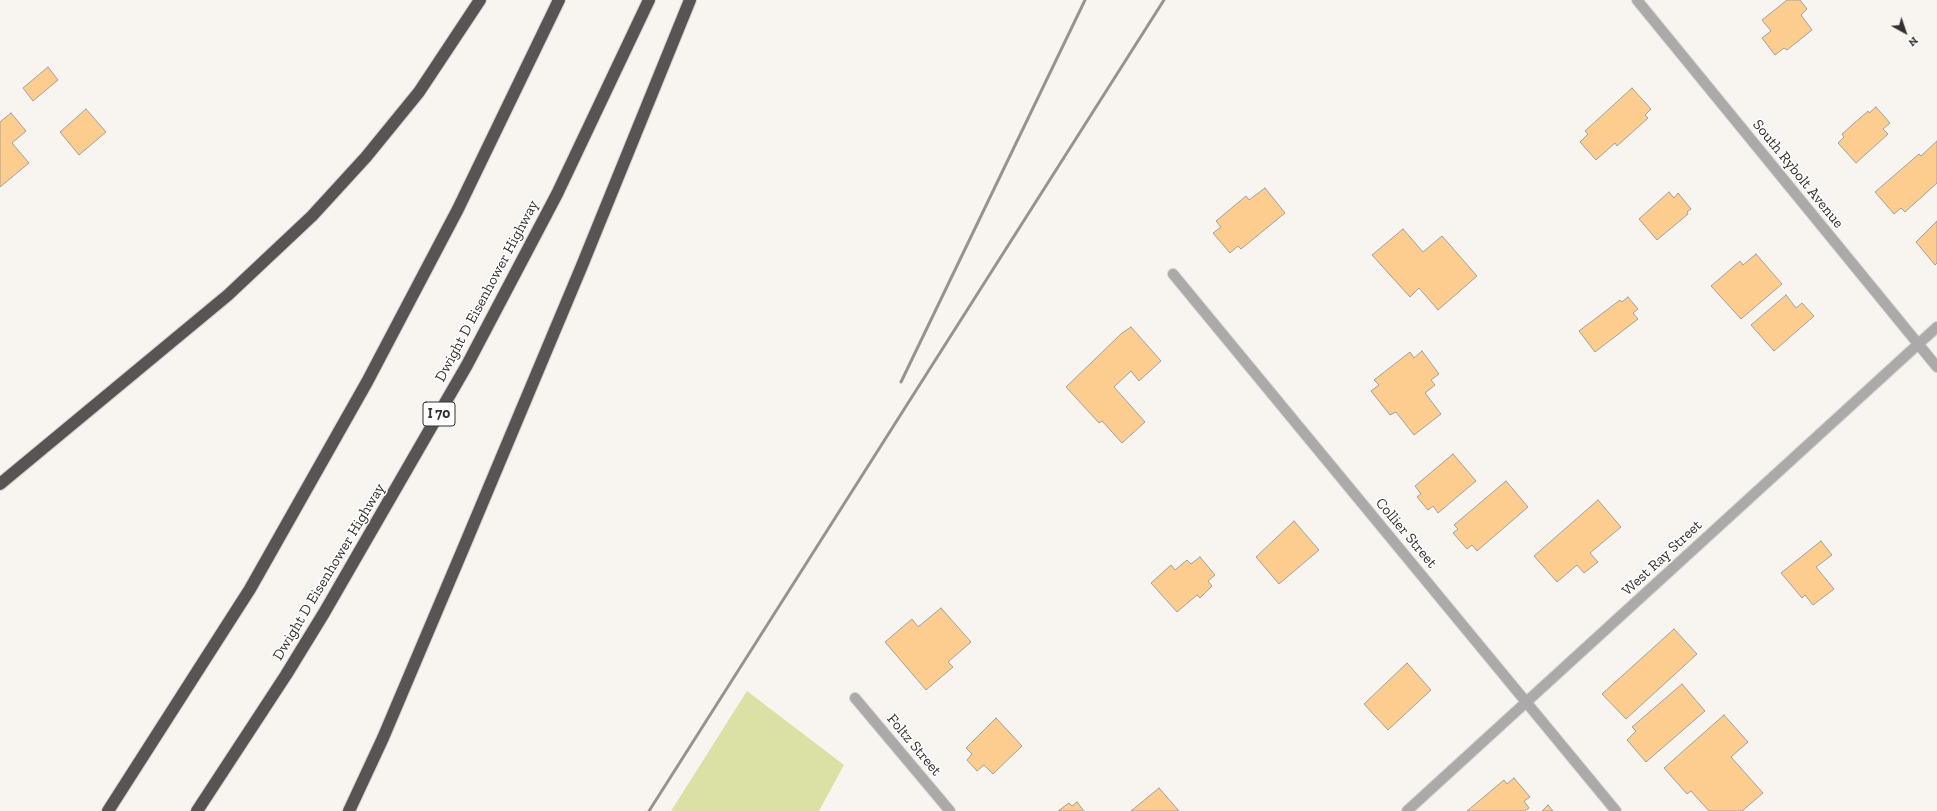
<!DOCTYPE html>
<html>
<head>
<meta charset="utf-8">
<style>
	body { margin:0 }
	#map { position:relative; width:1937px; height:811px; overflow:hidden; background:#f8f5f1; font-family:"Zilla Slab",serif }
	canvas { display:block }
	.north { position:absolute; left:1885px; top:12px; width:40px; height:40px; -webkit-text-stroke:3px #fff; paint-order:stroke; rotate:140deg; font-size:11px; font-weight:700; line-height:16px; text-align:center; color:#333130 }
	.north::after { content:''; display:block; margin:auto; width:14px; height:18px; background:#333130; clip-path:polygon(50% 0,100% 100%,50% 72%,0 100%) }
</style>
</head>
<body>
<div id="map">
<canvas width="1937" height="811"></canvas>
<div class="north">N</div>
</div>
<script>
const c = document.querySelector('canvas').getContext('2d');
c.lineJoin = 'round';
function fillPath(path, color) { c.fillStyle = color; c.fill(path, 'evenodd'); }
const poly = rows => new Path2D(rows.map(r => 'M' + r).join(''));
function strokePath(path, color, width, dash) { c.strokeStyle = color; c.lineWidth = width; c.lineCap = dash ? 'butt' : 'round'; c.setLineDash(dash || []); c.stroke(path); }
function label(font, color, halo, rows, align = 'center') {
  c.font = font + ' "Zilla Slab",serif'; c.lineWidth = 3; c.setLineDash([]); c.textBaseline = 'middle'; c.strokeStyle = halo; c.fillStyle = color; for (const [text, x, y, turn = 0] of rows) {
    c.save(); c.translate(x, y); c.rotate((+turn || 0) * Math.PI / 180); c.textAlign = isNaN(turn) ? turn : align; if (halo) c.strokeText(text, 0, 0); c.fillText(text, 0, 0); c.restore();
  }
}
fillPath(poly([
	[747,691,844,765,819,811,671,811]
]), '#dbe1a5');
const building = poly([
	[1787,0,1800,0,1807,9,1801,15,1812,30,1787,50,1784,48,1775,55,1762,38,1771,31,1762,20,1787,0],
	[48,67,58,80,33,101,23,88,48,67],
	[1632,88,1651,109,1645,115,1648,118,1617,146,1615,143,1596,160,1580,142,1588,134,1585,131,1632,88],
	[1876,107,1890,123,1883,129,1888,134,1856,163,1838,143,1844,137,1842,134,1868,111,1869,113,1876,107],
	[86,109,106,132,79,155,60,132,86,109],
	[11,113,26,131,12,143,29,163,0,187,0,122,11,113],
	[1937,141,1937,183,1905,212,1901,208,1894,214,1875,192,1919,154,1921,156,1937,141],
	[1265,188,1285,213,1241,249,1238,246,1230,253,1213,233,1221,227,1216,221,1246,196,1249,200,1265,188],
	[1669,192,1674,198,1678,193,1691,209,1687,212,1688,214,1657,240,1639,219,1669,192],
	[1937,221,1937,263,1935,265,1916,242,1937,221],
	[1403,229,1423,252,1442,236,1477,276,1438,310,1419,288,1410,297,1372,255,1403,229],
	[1756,254,1782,284,1741,319,1711,286,1740,261,1743,265,1756,254],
	[1786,295,1796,308,1802,303,1814,316,1774,351,1751,325,1786,295],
	[1628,297,1638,309,1633,313,1638,319,1595,352,1579,331,1620,300,1622,302,1628,297],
	[1131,327,1161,361,1139,381,1131,371,1114,387,1145,422,1122,443,1102,421,1099,423,1066,387,1122,333,1131,327],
	[1422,351,1439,374,1431,380,1435,385,1425,393,1441,414,1414,435,1396,412,1390,415,1371,391,1379,385,1374,380,1410,352,1414,358,1422,351],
	[1453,454,1476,481,1438,513,1433,506,1428,510,1417,497,1421,494,1415,486,1453,454],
	[1506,481,1528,507,1477,551,1472,545,1467,549,1453,533,1458,529,1454,525,1506,481],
	[1598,500,1621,527,1590,553,1598,562,1584,573,1577,565,1557,582,1534,556,1598,500],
	[1294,521,1319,550,1279,584,1256,557,1294,521],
	[1821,541,1832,555,1816,567,1834,589,1813,605,1805,595,1802,598,1781,573,1821,541],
	[1200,557,1215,575,1208,581,1212,586,1200,598,1197,595,1177,612,1151,583,1171,565,1175,570,1187,560,1191,564,1200,557],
	[941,608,971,642,948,662,953,667,926,690,885,642,912,619,918,627,941,608],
	[1674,629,1697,654,1626,719,1602,694,1674,629],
	[1407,663,1431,690,1388,730,1364,704,1407,663],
	[1682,684,1705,711,1646,762,1627,740,1636,731,1632,727,1682,684],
	[1724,715,1748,742,1731,757,1763,793,1742,811,1709,811,1691,791,1687,794,1664,768,1724,715],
	[996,718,1022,746,993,774,984,765,977,771,967,760,972,754,966,748,996,718],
	[1514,778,1530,797,1524,801,1529,808,1525,811,1467,811,1504,780,1507,784,1514,778],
	[1159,788,1179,811,1131,811,1159,788],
	[1077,802,1084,811,1058,811,1069,803,1072,806,1077,802],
	[1548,805,1553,811,1542,811,1548,805]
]);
fillPath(building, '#fdcc8f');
strokePath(building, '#a29f9c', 1);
const minor = poly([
	[1637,0,1937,367],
	[1173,274,1616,811],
	[855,698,950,811],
	[1407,811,1937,327]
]);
const motorway = poly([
	[0,484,228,295,312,216,366,157,419,92,480,0],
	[108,811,250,589,367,382,458,209,559,0],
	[197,811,286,675,324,613,467,365,557,194,649,0],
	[349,811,383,738,466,542,581,268,690,0]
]);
strokePath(minor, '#d5d2ce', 12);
strokePath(motorway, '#d5d2ce', 14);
strokePath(minor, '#aba9a9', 10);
strokePath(motorway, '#585454', 12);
strokePath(poly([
	[901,382,1085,0],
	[649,811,1164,0]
]), '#969391', 3);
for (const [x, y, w] of [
	[439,414,32]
]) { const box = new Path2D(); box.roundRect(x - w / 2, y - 12, w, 24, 3); c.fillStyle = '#fff'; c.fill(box); strokePath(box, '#333130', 1); }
label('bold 14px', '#333130', null, [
	["I 70",439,414]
]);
label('15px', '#333130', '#fff', [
	["South Rybolt Avenue",1798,174,51],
	["Dwight D Eisenhower Highway",487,291,-62],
	["Collier Street",1406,533,50],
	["West Ray Street",1662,558,-43],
	["Dwight D Eisenhower Highway",329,572,-59],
	["Foltz Street",914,745,50]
]);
</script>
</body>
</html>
